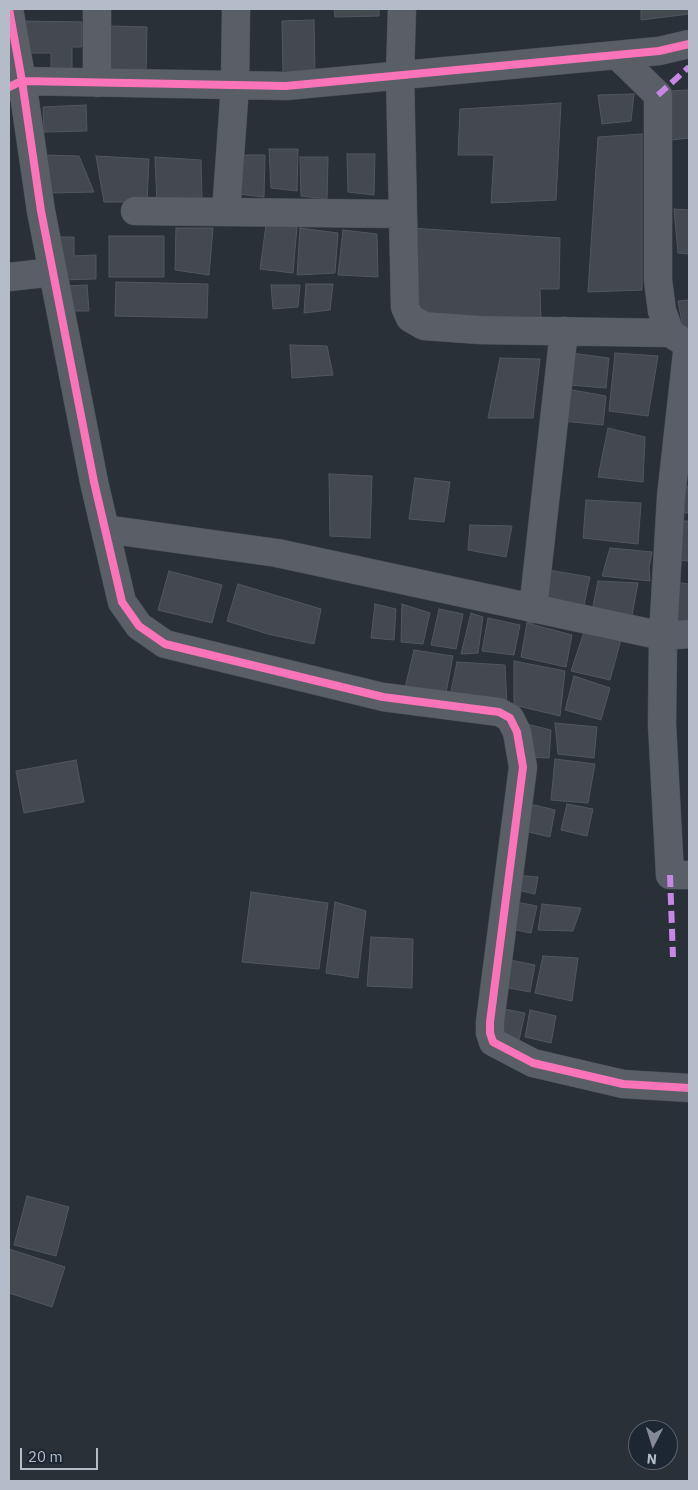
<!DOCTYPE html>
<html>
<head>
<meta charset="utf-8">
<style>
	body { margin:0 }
	#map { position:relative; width:698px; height:1490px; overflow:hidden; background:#2a3038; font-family:"IBM Plex Sans",sans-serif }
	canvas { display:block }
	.frame { position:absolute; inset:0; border:10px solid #b4bcc9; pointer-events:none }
	.north { position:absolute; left:628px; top:1420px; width:50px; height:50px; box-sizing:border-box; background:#1d2633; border:1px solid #59626f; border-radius:50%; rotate:185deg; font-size:14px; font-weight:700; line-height:20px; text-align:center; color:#b4bcc9 }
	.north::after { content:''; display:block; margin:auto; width:18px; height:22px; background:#848b96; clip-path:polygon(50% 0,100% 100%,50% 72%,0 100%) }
	.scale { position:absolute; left:20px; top:1448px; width:78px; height:22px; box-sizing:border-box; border:2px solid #b4bcc9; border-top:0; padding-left:6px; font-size:15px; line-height:18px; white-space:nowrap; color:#b4bcc9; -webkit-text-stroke:4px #1d2633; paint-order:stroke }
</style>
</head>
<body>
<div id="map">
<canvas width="698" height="1490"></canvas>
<div class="frame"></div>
<div class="north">N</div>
<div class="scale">20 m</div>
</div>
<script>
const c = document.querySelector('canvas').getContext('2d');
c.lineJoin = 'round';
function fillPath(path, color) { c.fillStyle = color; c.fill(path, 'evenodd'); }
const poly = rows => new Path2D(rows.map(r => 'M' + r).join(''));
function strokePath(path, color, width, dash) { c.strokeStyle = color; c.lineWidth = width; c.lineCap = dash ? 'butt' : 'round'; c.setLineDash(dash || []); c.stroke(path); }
const building = poly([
	[334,9,379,9,379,16,335,17,334,9],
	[641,9,689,9,689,14,641,20,641,9],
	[314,20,315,73,283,73,282,21,314,20],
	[21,21,82,22,82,47,72,47,72,72,51,72,51,53,30,53,21,21],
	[110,26,147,27,146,74,109,73,110,26],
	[689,90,689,138,671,140,670,91,689,90],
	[634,94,631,121,602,124,598,95,634,94],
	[561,103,556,200,491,203,494,155,458,155,460,109,561,103],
	[86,105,87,131,44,132,43,107,86,105],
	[642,134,642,290,588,292,598,137,642,134],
	[269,149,298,149,297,191,271,188,269,149],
	[347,154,375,154,374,195,348,192,347,154],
	[44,155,79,156,94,192,51,193,44,155],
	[237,155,265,155,264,197,238,194,237,155],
	[96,156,149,159,147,202,104,202,96,156],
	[155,157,201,160,202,198,157,206,155,157],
	[300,157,328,157,327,199,301,196,300,157],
	[674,209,689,210,689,254,678,253,674,209],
	[266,225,297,227,293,273,260,269,266,225],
	[176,228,213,228,209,275,175,270,176,228],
	[300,228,338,233,335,273,297,275,300,228],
	[411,228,560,238,559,289,540,289,541,321,414,313,411,228],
	[343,230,377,234,378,277,338,275,343,230],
	[109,236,164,236,164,277,109,277,109,236],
	[58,237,74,237,74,256,96,255,96,279,59,280,58,237],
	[116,282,208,284,207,318,115,316,116,282],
	[306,284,333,284,330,310,304,313,306,284],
	[87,285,89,311,66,311,62,286,87,285],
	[271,285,300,285,298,307,273,309,271,285],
	[689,300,689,338,685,338,678,301,689,300],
	[290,345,327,346,333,375,292,378,290,345],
	[571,353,609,358,606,388,568,385,571,353],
	[615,353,658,356,648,416,609,411,615,353],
	[500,358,540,359,533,418,488,418,500,358],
	[561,388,606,396,603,425,562,421,561,388],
	[608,428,645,437,643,482,598,477,608,428],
	[329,474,372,476,370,538,330,536,329,474],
	[415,478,450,482,444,522,409,519,415,478],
	[680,486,689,486,689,513,677,513,680,486],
	[586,500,641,503,638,544,583,538,586,500],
	[677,521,689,521,689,561,677,560,677,521],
	[470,525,512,526,506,557,468,550,470,525],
	[610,548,652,552,649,568,650,581,602,576,610,548],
	[548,570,590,577,583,610,546,603,548,570],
	[169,571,222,585,212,623,158,610,169,571],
	[598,581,638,583,631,621,592,611,598,581],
	[674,582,689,584,689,625,674,626,674,582],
	[238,584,321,609,314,644,268,634,227,621,238,584],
	[375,604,396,609,394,640,371,638,375,604],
	[402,604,430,613,423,644,401,642,402,604],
	[439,609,463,614,456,649,431,645,439,609],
	[471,613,483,617,478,653,461,654,471,613],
	[488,618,520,625,514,655,482,651,488,618],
	[527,623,572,635,566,667,521,657,527,623],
	[584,632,622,636,610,680,571,671,584,632],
	[414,650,453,656,445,698,404,692,414,650],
	[514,661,565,671,560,716,514,705,514,661],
	[457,662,505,665,507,707,450,696,457,662],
	[574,676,610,688,601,720,565,710,574,676],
	[523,723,551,730,549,758,527,757,523,723],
	[555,723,597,727,594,758,558,754,555,723],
	[555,759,595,764,588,803,551,800,555,759],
	[76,760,84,802,24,813,16,771,76,760],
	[530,804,555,810,550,837,524,831,530,804],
	[567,804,593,809,587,836,561,830,567,804],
	[514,875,538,877,535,894,513,889,514,875],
	[251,892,328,903,319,969,242,962,251,892],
	[511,901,537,906,531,933,506,928,511,901],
	[335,902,366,911,358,978,326,973,335,902],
	[542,904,581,908,573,931,538,930,542,904],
	[371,937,413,939,412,988,367,986,371,937],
	[543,956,578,958,572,1001,535,993,543,956],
	[510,960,535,965,530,992,504,987,510,960],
	[499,1008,525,1013,519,1040,493,1035,499,1008],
	[530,1010,556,1016,551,1043,525,1037,530,1010],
	[27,1196,69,1207,56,1256,14,1245,27,1196],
	[9,1249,65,1267,52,1307,9,1293,9,1249]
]);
fillPath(building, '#444950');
strokePath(building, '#52575f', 1);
const minor = poly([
	[9,9,22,81,286,86,659,51,689,44],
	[97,9,97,83],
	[402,9,400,75,405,307,410,318,424,326,480,330,670,333],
	[617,55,658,95,658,280,662,311,670,333,684,342],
	[9,87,22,81,41,211,94,482,122,602,139,626,165,644,383,697,499,712,510,718,517,732,523,767,490,1022,490,1033,493,1042,533,1063,623,1084,689,1088],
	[135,211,403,214],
	[226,212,235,86,236,9],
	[9,277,53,272],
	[688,344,671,497,663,636,662,724,670,875,689,875],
	[105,529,277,553,663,636,689,634],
	[533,609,564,331]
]);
strokePath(minor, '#484c53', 29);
strokePath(minor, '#5a5e66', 28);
strokePath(poly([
	[658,95,689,67],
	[670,875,673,957]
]), '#c787e3', 6, [12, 6]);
strokePath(poly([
	[9,9,22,81,286,86,659,51,689,44],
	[9,87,22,81,41,211,94,482,122,602,139,626,165,644,383,697,499,712,510,718,517,732,523,767,490,1022,490,1033,493,1042,533,1063,623,1084,689,1088]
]), '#fb73b8', 8);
</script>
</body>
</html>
